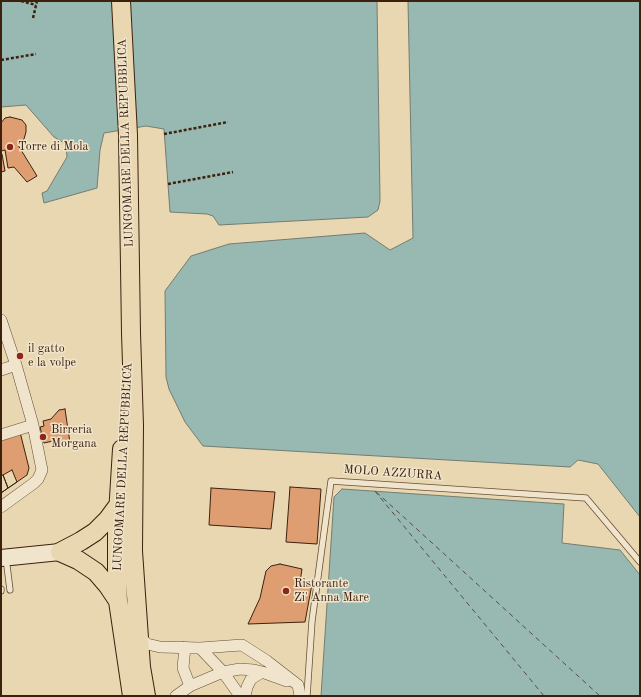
<!DOCTYPE html>
<html>
<head>
<meta charset="utf-8">
<style>
	body { margin:0 }
	#map { position:relative; width:641px; height:697px; overflow:hidden; background:#e8d7b0; font-family:"Old Standard TT",serif }
	canvas { display:block }
	.frame { position:absolute; inset:0; border:2px solid #3c210f; pointer-events:none }
</style>
</head>
<body>
<div id="map">
<canvas width="641" height="697"></canvas>
<div class="frame"></div>
</div>
<script>
const c = document.querySelector('canvas').getContext('2d');
c.lineJoin = 'round';
function fillPath(path, color) { c.fillStyle = color; c.fill(path, 'evenodd'); }
const poly = rows => new Path2D(rows.map(r => 'M' + r).join(''));
function strokePath(path, color, width, dash) { c.strokeStyle = color; c.lineWidth = width; c.lineCap = dash ? 'butt' : 'round'; c.setLineDash(dash || []); c.stroke(path); }
function label(font, color, halo, rows, align = 'center') {
  c.font = font + ' "Old Standard TT",serif'; c.lineWidth = 3; c.setLineDash([]); c.textBaseline = 'middle'; c.strokeStyle = halo; c.fillStyle = color; for (const [text, x, y, turn = 0] of rows) {
    c.save(); c.translate(x, y); c.rotate((+turn || 0) * Math.PI / 180); c.textAlign = isNaN(turn) ? turn : align; if (halo) c.strokeText(text, 0, 0); c.fillText(text, 0, 0); c.restore();
  }
}
const water = poly([
	[1,1,377,1,380,201,378,210,368,217,219,225,213,216,207,214,170,212,164,129,146,126,104,133,100,150,97,188,44,203,42,193,47,191,67,157,66,144,54,137,26,105,1,107,1,1],
	[408,1,640,1,640,517,598,464,578,460,570,467,203,446,185,422,169,389,166,377,165,291,191,256,229,244,365,233,390,250,413,238,408,1],
	[342,489,564,504,562,543,620,550,640,575,640,696,321,696,334,497,342,489]
]);
fillPath(water, '#98b8b2');
strokePath(water, '#737c71', 1);
strokePath(poly([
	[544,696,374,490,600,696]
]), '#584e40', 1, [5, 4]);
const building = poly([
	[10,117,22,120,26,125,26,132,24,139,18,145,37,176,27,182,14,167,8,168,5,150,1,151,1,123,5,118,10,117],
	[1,154,2,154,5,171,1,172,1,154],
	[65,409,70,443,59,445,58,440,44,443,40,427,44,426,43,421,51,419,59,410,65,409],
	[20,432,29,468,27,475,1,493,1,440,20,432],
	[12,470,17,482,8,488,3,475,12,470],
	[3,475,8,488,1,493,1,476,3,475],
	[290,487,321,489,317,544,286,542,290,487],
	[211,488,275,492,271,529,209,525,211,488],
	[280,564,302,569,300,582,312,584,305,622,248,624,260,598,266,571,271,566,280,564]
]);
fillPath(building, '#de9e71');
strokePath(building, '#3c210f', 1);
const lane = poly([
	[6,558,10,590],
	[1,589,1,591],
	[307,696,312,621,331,481,586,498,640,562]
]);
const street = poly([
	[1,320,16,365,33,425,42,470,38,479,34,483,1,507],
	[1,370,16,365],
	[1,435,33,425],
	[139,636,147,644,160,647,200,648,242,645,267,661,298,685],
	[185,647,183,668,190,686],
	[200,648,223,672,240,696],
	[298,685,300,696],
	[176,696,190,686,223,672,240,669,254,670,262,672,287,681],
	[245,696,247,687,251,679,262,672]
]);
const secondary = poly([
	[1,558,60,552]
]);
const primary = poly([
	[121,1,128,135,131,333,134,425,133,551,141,667,146,696],
	[122,449,117,530,117,579,118,601,132,696],
	[60,552,78,560,96,572,108,586,118,601],
	[60,552,81,541,95,532,108,519,119,504]
]);
strokePath(lane, '#674e37', 7);
strokePath(street, '#674e37', 12);
strokePath(secondary, '#3c210f', 18);
strokePath(primary, '#3c210f', 20);
strokePath(poly([
	[21,1,36,5],
	[33,18,37,1],
	[1,60,36,54],
	[164,134,228,122],
	[168,184,233,172]
]), '#3c210f', 2.5, [3, 2]);
strokePath(lane, '#f0e5cc', 5.5);
strokePath(street, '#f0e5cc', 11);
strokePath(secondary, '#f0e5cc', 16);
strokePath(primary, '#e8d7b0', 18);
for (const [x, y, r, color] of [
	[10,147,4,"#8f2418"],
	[20,356,4,"#8f2418"],
	[43,437,4,"#8f2418"],
	[286,591,4,"#8f2418"]
]) { const dot = new Path2D(); dot.arc(x, y, r, 0, 2 * Math.PI); c.fillStyle = color; c.fill(dot); strokePath(dot, '#f0e5cc', 1.5); }
label('12px', '#3c210f', '#f0e5cc', [
	["LUNGOMARE DELLA REPUBBLICA",126,143,-92],
	["LUNGOMARE DELLA REPUBBLICA",123,467,-87],
	["MOLO AZZURRA",393,473,4]
]);
label('12px', '#3c210f', '#f0e5cc', [
	["Torre di Mola",18,147],
	["il gatto",28,349],
	["e la volpe",28,363],
	["Birreria",51,430],
	["Morgana",51,444],
	["Ristorante",294,584],
	["Zi' Anna Mare",294,598]
], 'left');
</script>
</body>
</html>
